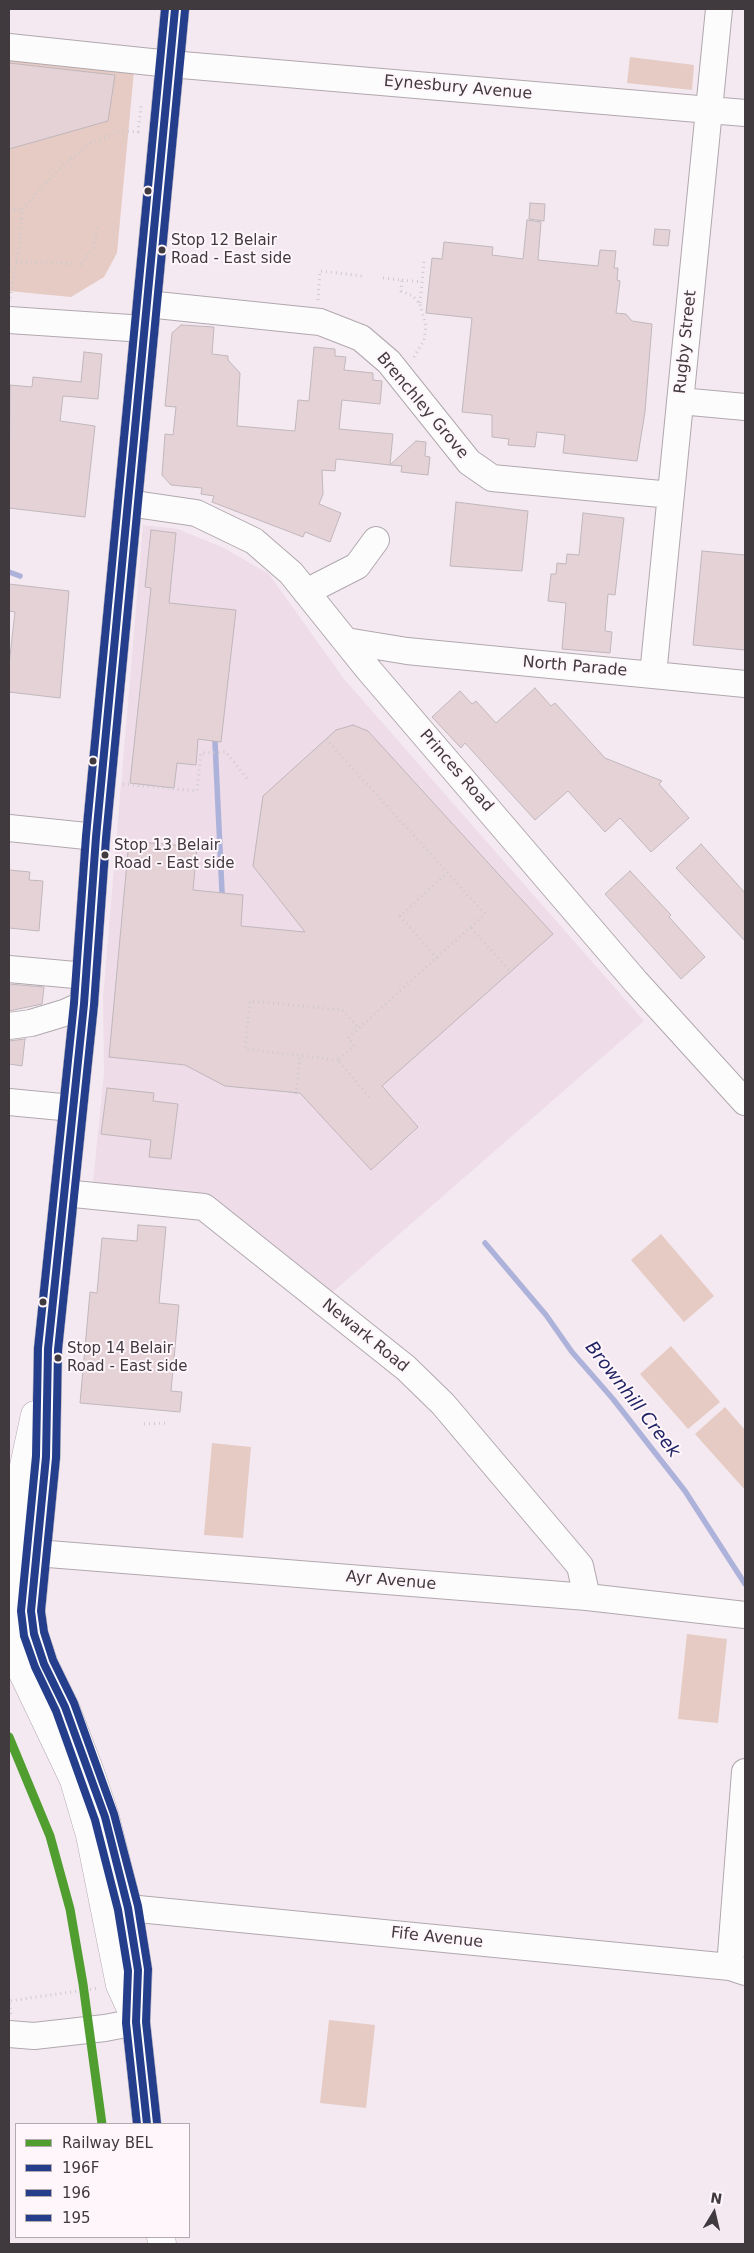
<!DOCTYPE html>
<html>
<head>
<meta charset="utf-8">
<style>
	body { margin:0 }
	#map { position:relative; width:754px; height:2253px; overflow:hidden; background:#f4e9f0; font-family:"DejaVu Sans",sans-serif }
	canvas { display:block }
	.frame { position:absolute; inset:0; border:10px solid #40393d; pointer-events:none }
	.legend { position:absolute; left:15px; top:2123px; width:175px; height:115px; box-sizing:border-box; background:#fef6fb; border:1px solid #b2aaaf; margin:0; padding:6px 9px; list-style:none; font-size:15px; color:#40393d }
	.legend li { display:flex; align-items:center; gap:10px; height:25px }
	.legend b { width:25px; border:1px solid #b2aaaf }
	.north { position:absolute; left:689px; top:2188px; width:50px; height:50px; -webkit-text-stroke:4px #fef6fb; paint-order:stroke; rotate:9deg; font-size:14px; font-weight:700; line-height:20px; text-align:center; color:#40393d }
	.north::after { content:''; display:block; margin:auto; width:18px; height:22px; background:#40393d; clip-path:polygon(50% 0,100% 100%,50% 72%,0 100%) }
</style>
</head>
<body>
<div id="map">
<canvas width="754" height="2253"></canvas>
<div class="frame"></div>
<ul class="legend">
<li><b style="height:6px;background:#509e2f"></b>Railway BEL</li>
<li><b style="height:6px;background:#243e8c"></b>196F</li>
<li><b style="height:6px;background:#243e8c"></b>196</li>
<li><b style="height:6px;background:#243e8c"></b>195</li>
</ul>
<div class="north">N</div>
</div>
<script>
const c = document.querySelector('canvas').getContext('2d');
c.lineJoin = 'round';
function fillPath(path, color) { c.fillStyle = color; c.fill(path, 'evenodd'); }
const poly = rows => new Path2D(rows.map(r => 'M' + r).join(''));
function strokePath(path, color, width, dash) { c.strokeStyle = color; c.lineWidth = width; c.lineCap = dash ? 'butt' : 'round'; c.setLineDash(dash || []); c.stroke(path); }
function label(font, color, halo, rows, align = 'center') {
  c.font = font + ' "DejaVu Sans",sans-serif'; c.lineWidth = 4; c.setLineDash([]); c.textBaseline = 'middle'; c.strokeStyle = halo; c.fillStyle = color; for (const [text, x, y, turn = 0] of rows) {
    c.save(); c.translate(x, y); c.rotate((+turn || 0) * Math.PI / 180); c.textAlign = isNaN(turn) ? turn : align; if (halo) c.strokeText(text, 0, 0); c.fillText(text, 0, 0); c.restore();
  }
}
fillPath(poly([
	[143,525,178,529,224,548,269,574,344,679,644,1021,327,1297,201,1194,93,1182,104,1073,103,998]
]), '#eedce8');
fillPath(poly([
	[9,56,134,71,117,253,104,277,71,297,9,291],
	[630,57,694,65,692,90,627,83],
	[661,1234,714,1296,684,1322,631,1260],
	[671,1346,720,1402,688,1429,640,1374],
	[725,1407,745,1430,745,1490,695,1434],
	[212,1443,251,1447,243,1538,204,1535],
	[687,1634,727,1639,718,1723,678,1719],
	[329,2020,375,2025,366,2108,320,2103]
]), '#e6cac4');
strokePath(poly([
	[9,572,20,576],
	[215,742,222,892],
	[485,1243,546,1315,572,1352,613,1399,685,1491,745,1584]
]), '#adb2da', 5.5);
const building = poly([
	[9,63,115,75,108,121,9,149,9,63],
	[530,203,545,204,544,221,529,219,530,203],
	[527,220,541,222,538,260,598,266,600,250,616,251,614,268,618,268,617,280,620,281,616,313,626,314,632,321,652,324,645,412,637,461,563,453,565,435,537,432,535,447,508,445,509,439,492,437,492,415,462,412,472,318,426,313,432,258,442,259,444,242,493,247,492,255,523,259,527,220],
	[655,229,670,230,668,246,653,245,655,229],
	[181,325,214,327,212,354,228,356,228,360,240,373,237,426,295,431,298,400,309,401,314,347,335,349,335,356,346,357,344,370,373,373,373,380,382,381,380,404,342,400,339,429,393,434,390,465,336,459,335,471,322,470,323,494,319,504,341,513,330,542,305,532,303,537,212,502,214,496,201,494,202,488,171,485,162,475,165,434,173,435,176,407,165,406,172,333,181,325],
	[84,352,102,354,98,399,63,396,60,421,95,426,85,517,9,508,10,385,32,387,33,377,81,382,84,352],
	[416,441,426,442,425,456,430,457,428,475,401,472,402,466,390,465,416,441],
	[456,502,528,511,522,571,450,566,456,502],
	[583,513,624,518,615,595,608,594,605,631,612,632,610,653,562,649,566,603,548,601,551,574,556,574,557,563,566,564,567,554,579,555,583,513],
	[151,530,176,533,169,603,236,610,221,742,198,739,196,765,177,763,174,788,130,783,151,588,145,587,151,530],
	[702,551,745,555,745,650,693,645,702,551],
	[9,584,69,591,60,698,9,692,9,665,15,612,9,611,9,584],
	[535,688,551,706,555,703,605,758,662,781,659,784,689,818,651,852,620,818,605,832,568,791,535,820,465,743,461,748,432,717,460,691,472,704,476,701,496,723,535,688],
	[353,725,368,731,553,934,382,1086,418,1127,371,1170,300,1093,225,1086,185,1065,109,1057,129,841,197,847,193,890,243,895,241,926,305,932,253,866,263,796,336,730,353,725],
	[701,844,745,893,745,941,676,868,701,844],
	[9,870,30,872,29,880,43,881,39,931,9,928,9,870],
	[630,871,671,915,669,917,705,957,681,979,605,894,630,871],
	[9,984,44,987,42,1004,9,1011,9,984],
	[25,1039,22,1066,9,1064,9,1041,25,1039],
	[107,1088,154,1093,153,1101,178,1104,171,1159,149,1157,151,1140,101,1134,107,1088],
	[138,1225,166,1227,159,1303,179,1305,171,1391,182,1392,180,1412,80,1403,90,1292,97,1293,102,1238,137,1241,138,1225]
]);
fillPath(building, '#e4d2d7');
strokePath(building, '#c0b7bb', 1);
const minor = poly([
	[9,47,170,64,745,113],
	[147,304,320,322,361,338,389,362,469,462,492,478,671,495],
	[9,320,145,329],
	[680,401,745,407],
	[128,503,196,513,254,541,291,573,368,669,636,982,745,1102],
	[306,592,357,566,376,540],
	[346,641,407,651,745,684],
	[653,675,719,9],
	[9,828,96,837],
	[9,969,86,976],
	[9,1026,31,1023,64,1013,84,1004],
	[9,1102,72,1108],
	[64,1193,204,1207,406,1368,443,1404,580,1566,587,1597],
	[36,1553,587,1597,745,1615],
	[128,1908,730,1967,745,1972],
	[730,1967,745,1772],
	[9,2034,34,2036,105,2028,136,2022]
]);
const major = poly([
	[9,1599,19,1489,35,1415],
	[9,1601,14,1645,22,1671,74,1780,90,1835,120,1985,132,2011],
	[147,2124,136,2022,138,1970,128,1908,105,1817,90,1772,65,1707,44,1664,34,1634,31,1611,46,1457,48,1349,84,1004,96,837,175,9],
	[161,2237,162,2244]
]);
strokePath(minor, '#b0a8ad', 28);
strokePath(major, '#b0a8ad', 29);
strokePath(poly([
	[9,210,22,209],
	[16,262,81,264,94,247,97,225],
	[383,278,402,280,401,291,413,296,420,304,424,261],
	[402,280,422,282],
	[10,298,20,243,22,209,58,170,90,143,121,131,138,132,141,106],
	[318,300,320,271,363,276],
	[414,357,424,340,426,326,420,304],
	[326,739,485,914,348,1038,354,1046,338,1060,370,1098],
	[123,784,197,791,201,753,226,752,248,780],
	[471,928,511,972],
	[437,958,400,916,447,873],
	[338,1060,245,1049,250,1001,342,1010,359,1028],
	[296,1094,300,1056],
	[144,1424,168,1423],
	[11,2014,9,2001,99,1988]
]), '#cfcacd', 3, [1, 4]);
strokePath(minor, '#fdfcfd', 26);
strokePath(major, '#fdfcfd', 28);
strokePath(poly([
	[147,2124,136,2022,138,1970,128,1908,105,1817,65,1707,44,1664,34,1634,31,1611,46,1457,48,1349,84,1004,96,837,175,9]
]), '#243e8c', 8);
strokePath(poly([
	[157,2123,146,2022,148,1969,138,1906,114,1814,74,1703,53,1660,44,1632,41,1611,56,1458,58,1350,94,1005,106,838,185,10]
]), '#243e8c', 8);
strokePath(poly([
	[137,2124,126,2023,128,1971,118,1910,95,1820,56,1711,35,1667,24,1636,21,1611,36,1456,38,1348,74,1003,86,836,165,9]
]), '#243e8c', 8);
strokePath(poly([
	[9,1737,50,1836,70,1909,83,1984,102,2124]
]), '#509e2f', 9);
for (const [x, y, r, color] of [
	[148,191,4.5,"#40393d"],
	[162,250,4.5,"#40393d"],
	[93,761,4.5,"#40393d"],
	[105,855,4.5,"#40393d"],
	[43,1302,4.5,"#40393d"],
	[58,1358,4.5,"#40393d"]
]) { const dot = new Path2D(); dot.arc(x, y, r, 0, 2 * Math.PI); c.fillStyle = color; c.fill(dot); strokePath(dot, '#fef6fb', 2); }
label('15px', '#40393d', '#fef6fb', [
	["Stop 12 Belair",171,241],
	["Road - East side",171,259],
	["Stop 13 Belair",114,846],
	["Road - East side",114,864],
	["Stop 14 Belair",67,1349],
	["Road - East side",67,1367]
], 'left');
label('16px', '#40393d', '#fef6fb', [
	["Eynesbury Avenue",458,88,5],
	["Rugby Street",686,342,-84],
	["Brenchley Grove",422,406,50],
	["North Parade",575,667,5],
	["Princes Road",456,771,49],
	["Newark Road",365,1336,39],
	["Ayr Avenue",391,1581,5],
	["Fife Avenue",437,1938,6]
]);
label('italic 18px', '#202364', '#fef6fb', [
	["Brownhill Creek",632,1400,52]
]);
</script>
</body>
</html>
